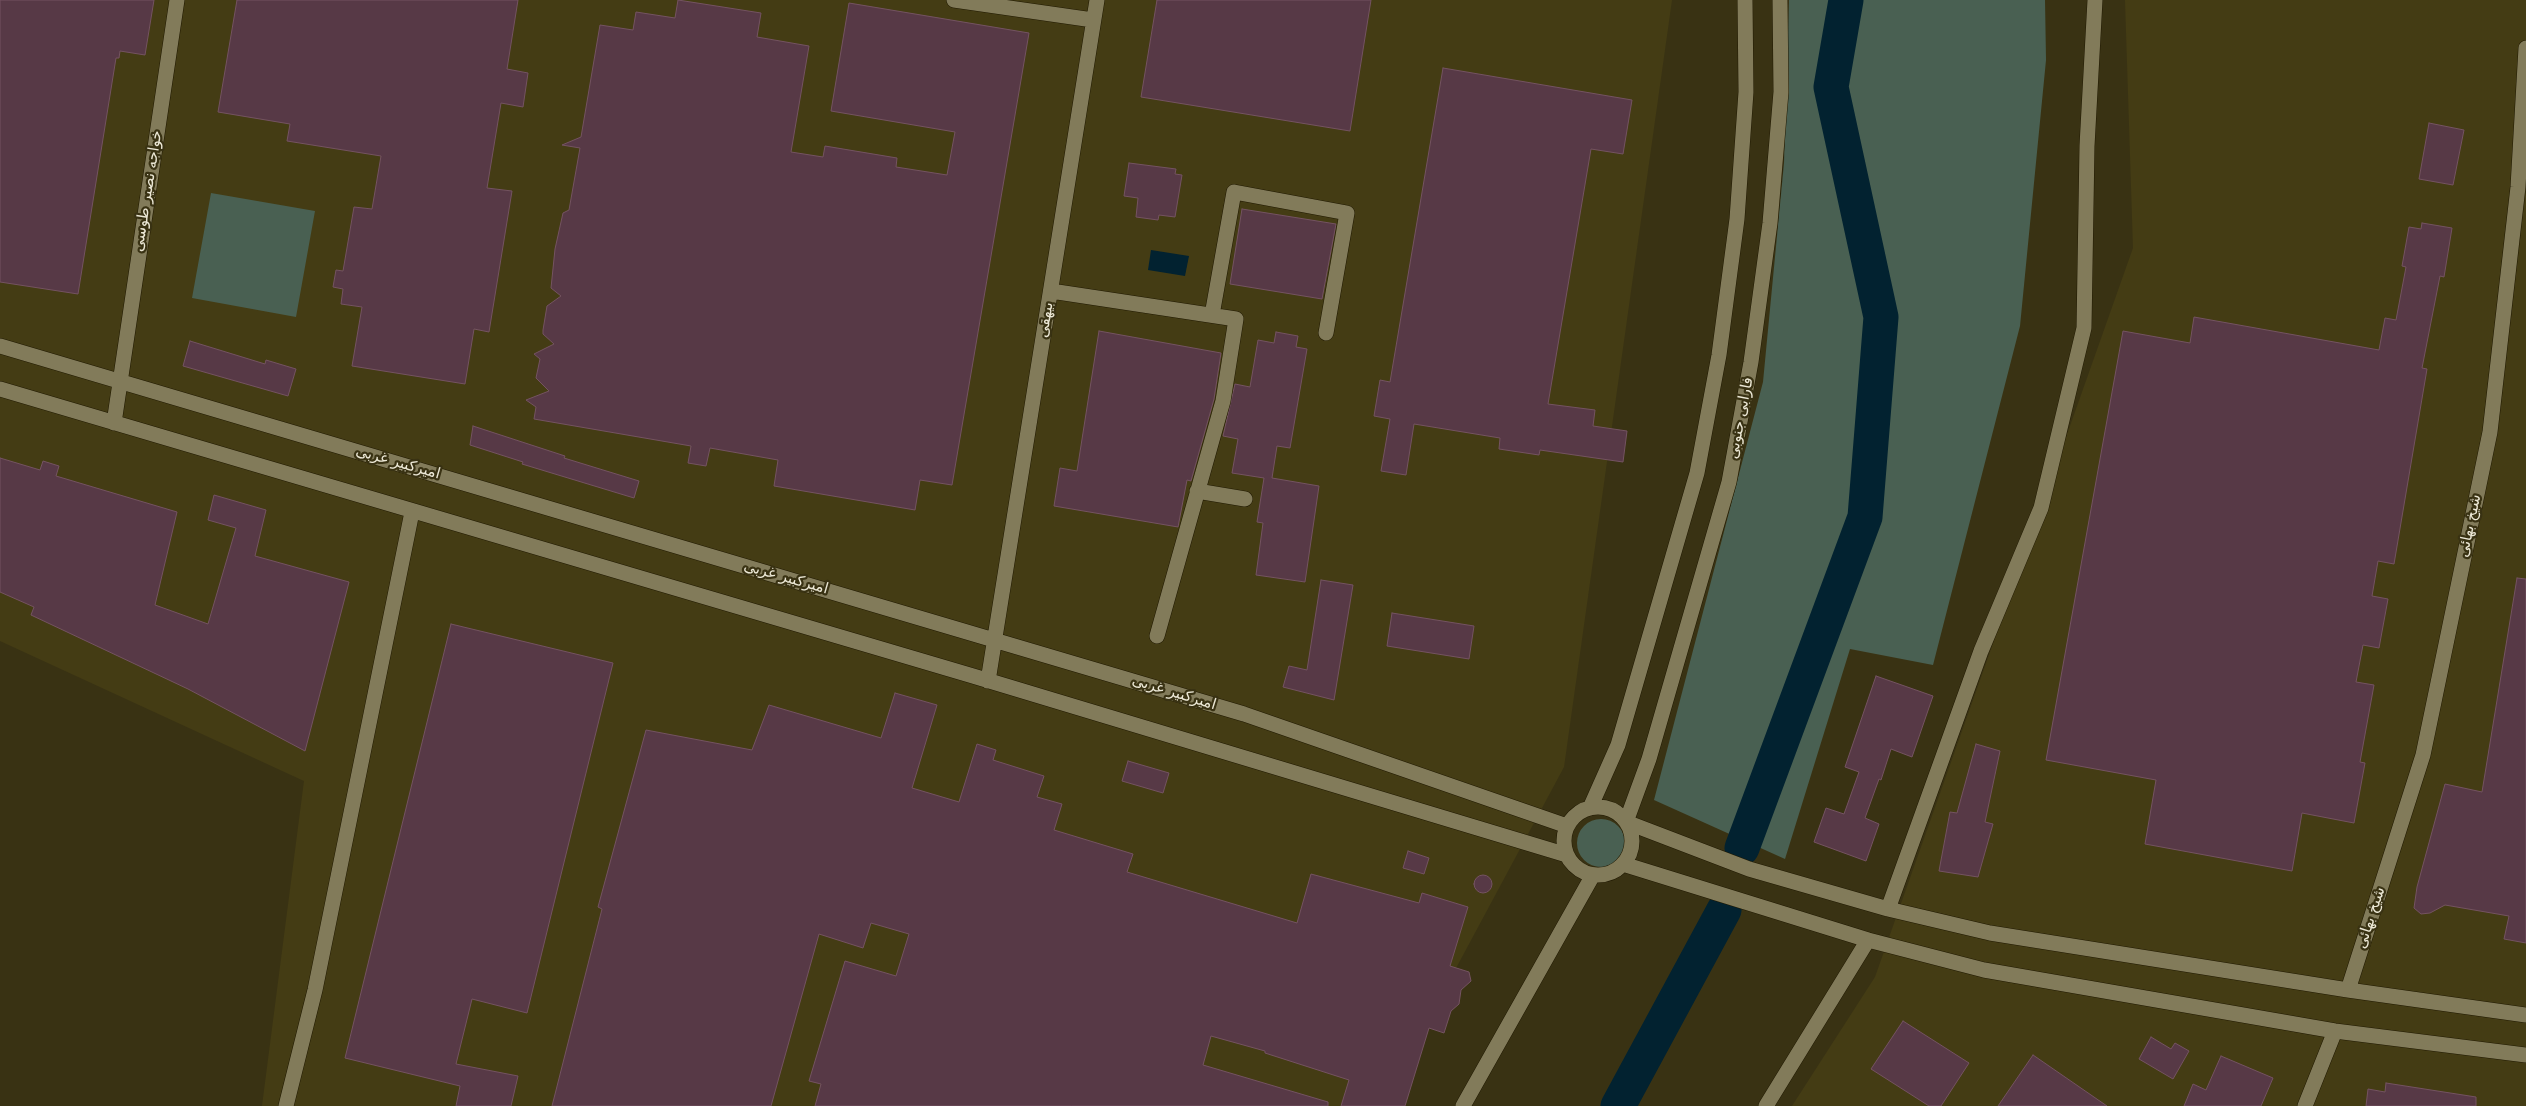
<!DOCTYPE html>
<html>
<head>
<meta charset="utf-8">
<style>
	body { margin:0 }
	canvas { display:block; background:#393213 }
</style>
</head>
<body>
<canvas width="2526" height="1106"></canvas>
<script>
const c = document.querySelector('canvas').getContext('2d');
c.lineJoin = 'round';
function fillPath(path, color) { c.fillStyle = color; c.fill(path, 'evenodd'); }
const poly = rows => new Path2D(rows.map(r => 'M' + r).join(''));
function strokePath(path, color, width, dash) { c.strokeStyle = color; c.lineWidth = width; c.lineCap = dash ? 'butt' : 'round'; c.setLineDash(dash || []); c.stroke(path); }
function label(font, color, halo, rows, align = 'center') {
  c.font = font + ' "DejaVu Sans",Cairo,sans-serif'; c.lineWidth = 4.5; c.setLineDash([]); c.textBaseline = 'middle'; c.strokeStyle = halo; c.fillStyle = color; for (const [text, x, y, turn = 0] of rows) {
    c.save(); c.translate(x, y); c.rotate((+turn || 0) * Math.PI / 180); c.textAlign = isNaN(turn) ? turn : align; if (halo) c.strokeText(text, 0, 0); c.fillText(text, 0, 0); c.restore();
  }
}
fillPath(poly([
	[0,0,1672,0,1564,767,1382,1106,262,1106,304,781,0,641],
	[2125,0,2526,0,2526,1106,1792,1106,1875,977,2133,248]
]), '#443c14');
fillPath(poly([
	[1789,0,2045,0,2046,60,2020,326,1933,665,1850,649,1785,859,1654,800,1763,382,1784,163],
	[211,193,315,211,296,317,192,298],
	'1577 843a24 24 0 1 1 48 0a24 24 0 1 1-48 0Z'
]), '#496052');
fillPath(poly([
	[1151,250,1189,256,1185,276,1148,270]
]), '#022230');
strokePath(poly([
	[1742,848,1865,517,1881,317,1831,87,1846,0],
	[1618,1106,1724,910]
]), '#022230', 35);
const building = poly([
	[0,0,154,0,145,55,120,51,119,58,116,58,78,294,0,282,0,0],
	[237,0,518,0,507,69,528,73,523,107,501,103,487,188,512,191,489,332,474,329,465,384,352,366,362,307,341,304,343,289,333,287,336,270,343,271,354,207,372,209,381,156,287,141,290,124,218,112,237,0],
	[678,0,761,13,757,37,809,46,791,152,823,157,825,146,897,158,896,167,947,175,955,132,831,111,849,3,1029,33,952,485,920,480,915,510,774,486,778,460,710,448,706,466,688,463,691,446,534,419,536,407,526,400,549,391,536,378,540,359,534,354,554,344,543,334,543,330,547,306,561,296,551,288,555,249,563,213,569,210,580,148,562,145,581,137,600,25,633,30,636,12,675,18,678,0],
	[1157,0,1371,0,1350,131,1141,97,1157,0],
	[1443,68,1632,100,1623,154,1591,149,1548,404,1595,410,1593,426,1627,431,1623,462,1540,450,1539,455,1499,449,1500,438,1414,424,1406,475,1381,471,1390,419,1374,416,1380,380,1390,382,1443,68],
	[2429,123,2464,130,2453,185,2419,179,2429,123],
	[1129,163,1176,169,1175,174,1182,175,1175,217,1159,215,1158,220,1136,217,1138,198,1124,196,1129,163],
	[1242,209,1336,224,1322,299,1230,284,1242,209],
	[2422,223,2452,228,2444,277,2440,276,2422,368,2427,369,2394,564,2378,561,2372,596,2388,599,2379,648,2363,645,2356,682,2374,685,2360,762,2365,763,2354,823,2302,813,2292,871,2145,844,2156,780,2046,760,2123,331,2190,343,2194,317,2379,350,2385,318,2396,320,2406,267,2402,266,2409,227,2421,229,2422,223],
	[1099,331,1221,353,1214,399,1191,481,1187,480,1178,527,1054,506,1060,468,1077,471,1099,331],
	[1276,332,1298,336,1296,347,1307,349,1290,448,1277,446,1272,478,1319,486,1305,582,1256,575,1263,523,1257,522,1264,478,1232,473,1238,439,1223,436,1235,384,1250,387,1258,340,1274,343,1276,332],
	[190,341,265,364,266,360,296,369,288,396,183,366,190,341],
	[473,426,565,456,564,458,639,481,634,498,522,464,523,462,470,445,473,426],
	[0,458,40,470,43,461,59,466,56,476,177,512,155,605,208,624,236,528,208,520,214,495,266,510,255,556,349,582,305,751,188,689,31,615,34,607,0,592,0,458],
	[2517,578,2526,579,2526,943,2504,939,2509,916,2445,905,2430,913,2421,914,2414,908,2417,887,2445,784,2482,792,2517,578],
	[1321,580,1353,585,1334,700,1283,687,1289,666,1307,670,1321,580],
	[1392,613,1474,626,1469,659,1387,646,1392,613],
	[451,624,613,663,527,1013,472,999,456,1064,518,1076,511,1106,456,1106,460,1086,345,1058,451,624],
	[1876,676,1933,696,1912,757,1891,749,1881,780,1879,779,1865,818,1879,824,1866,861,1814,842,1826,808,1844,814,1859,772,1845,767,1876,676],
	[895,693,937,705,912,788,959,802,977,744,996,750,993,760,1044,776,1037,797,1062,804,1054,830,1133,854,1127,872,1297,923,1311,874,1419,903,1422,893,1468,907,1450,966,1469,972,1471,981,1461,990,1459,1004,1451,1011,1444,1033,1429,1028,1405,1106,1341,1106,1349,1080,1265,1053,1265,1051,1211,1036,1203,1065,1328,1102,1328,1106,815,1106,821,1084,809,1081,845,961,896,976,909,934,871,923,863,948,819,934,771,1106,552,1106,602,909,598,907,646,730,752,750,769,705,881,738,895,693],
	[1976,744,2000,751,1985,822,1993,824,1978,877,1939,871,1950,812,1957,813,1976,744],
	[1128,761,1169,773,1163,793,1122,781,1128,761],
	[1408,851,1429,858,1424,874,1403,868,1408,851],
	'1474 884a9 9 0 1 1 18 0a9 9 0 1 1-18 0Z',
	[1903,1021,1969,1063,1941,1106,1929,1106,1871,1069,1903,1021],
	[2151,1037,2171,1049,2175,1043,2189,1051,2173,1079,2139,1059,2151,1037],
	[2033,1055,2107,1106,1998,1106,2033,1055],
	[2221,1056,2273,1078,2261,1106,2184,1106,2193,1084,2206,1090,2221,1056],
	[2386,1083,2476,1097,2476,1106,2366,1106,2368,1089,2385,1092,2386,1083]
]);
fillPath(building, '#573946');
strokePath(building, '#745361', 1);
const minor = poly([
	[954,0,1093,20],
	[1780,0,1781,92,1770,223,1751,362,1729,482,1649,759,1626,822,1749,869,1888,909,1990,933,2348,990,2526,1015],
	[1051,291,1236,319,1223,401,1157,636],
	[1212,315,1234,192,1347,213,1326,333],
	[0,346,1244,714,1567,826],
	[0,389,973,676,1567,855],
	[114,423,177,0],
	[1197,491,1245,499],
	[988,681,1097,0],
	'1564 841a34 34 0 1 1 68 0a34 34 0 1 1-68 0Z',
	[1590,808,1618,745,1697,473,1719,355,1737,219,1746,92,1745,0],
	[1623,864,1868,940,1984,970,2335,1031,2526,1055],
	[1888,909,1981,651,2041,508,2084,328,2087,146,2095,0],
	[2348,990,2423,755,2490,432,2518,187,2526,48],
	[286,1106,315,990,412,512],
	[1463,1106,1593,875],
	[1766,1106,1868,940],
	[2305,1106,2335,1031]
]);
strokePath(minor, '#201900', 16);
strokePath(minor, '#827b5a', 15);
label('15px', '#ece8d6', '#393213', [
	["خواجه نصیر طوسی",148,191,-81],
	["بیهقی",1046,320,-81],
	["فارابی جنوبی",1741,418,-79],
	["امیرکبیر غربی",398,463,16],
	["شیخ بهائی",2470,526,-78],
	["امیرکبیر غربی",786,578,16],
	["امیرکبیر غربی",1174,693,17],
	["شیخ بهائی",2371,918,-72]
]);
</script>
</body>
</html>
